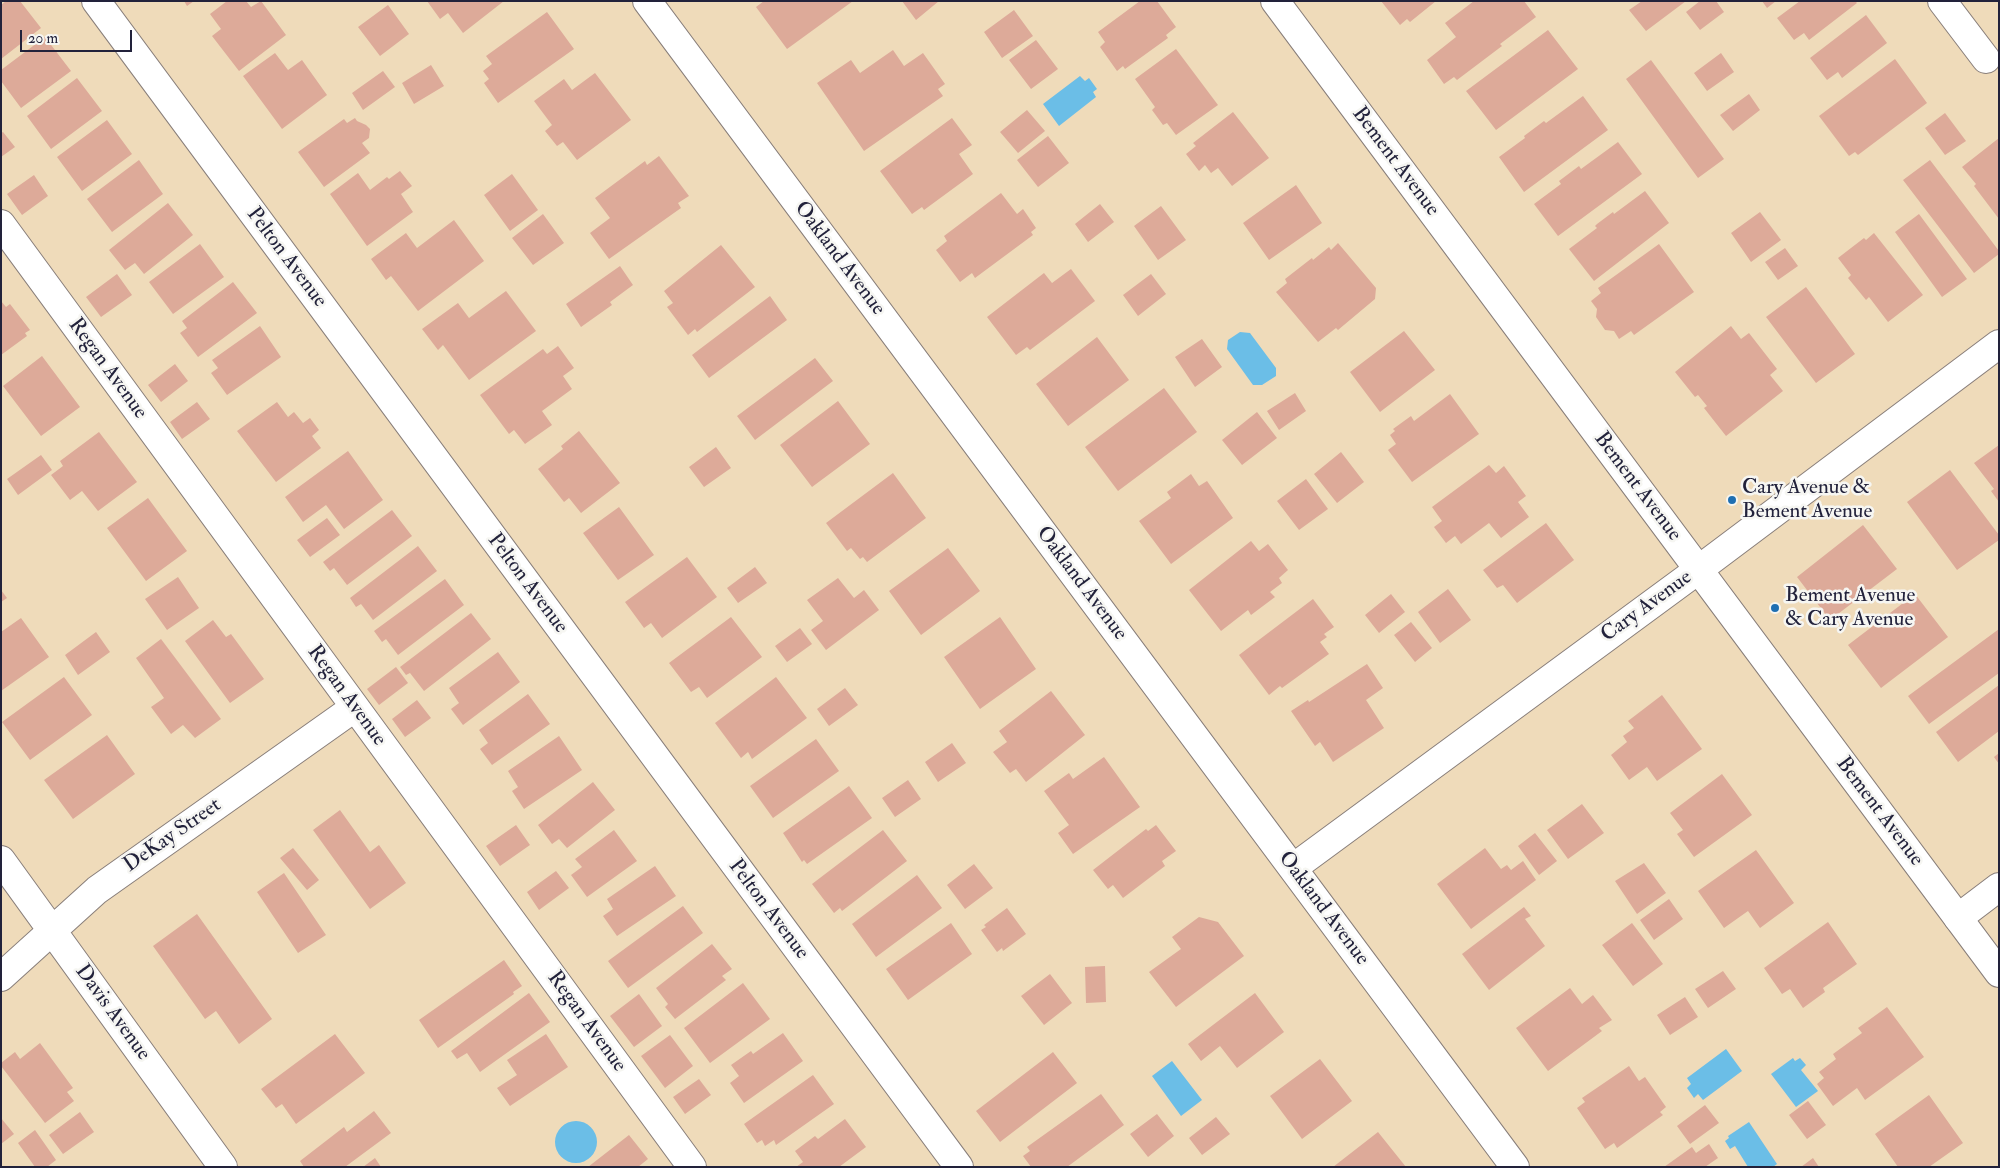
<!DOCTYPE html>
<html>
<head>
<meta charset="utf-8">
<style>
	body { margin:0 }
	#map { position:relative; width:2000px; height:1168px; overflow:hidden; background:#efdbba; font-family:"IM FELL Double Pica",serif }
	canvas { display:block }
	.frame { position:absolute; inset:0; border:2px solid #22223b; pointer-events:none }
	.scale { position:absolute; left:20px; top:30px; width:112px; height:22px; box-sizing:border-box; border:2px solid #22223b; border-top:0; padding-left:6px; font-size:15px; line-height:18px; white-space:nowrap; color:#22223b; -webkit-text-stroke:4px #f6f6f2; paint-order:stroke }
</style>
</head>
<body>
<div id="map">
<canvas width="2000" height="1168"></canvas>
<div class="frame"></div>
<div class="scale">20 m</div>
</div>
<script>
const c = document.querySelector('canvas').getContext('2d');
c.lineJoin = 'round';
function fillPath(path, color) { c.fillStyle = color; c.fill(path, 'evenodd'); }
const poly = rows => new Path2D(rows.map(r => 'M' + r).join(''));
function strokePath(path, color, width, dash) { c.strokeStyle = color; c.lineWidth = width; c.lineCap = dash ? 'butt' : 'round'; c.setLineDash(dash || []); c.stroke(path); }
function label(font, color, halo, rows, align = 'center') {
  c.font = font + ' "IM FELL Double Pica",serif'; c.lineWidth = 5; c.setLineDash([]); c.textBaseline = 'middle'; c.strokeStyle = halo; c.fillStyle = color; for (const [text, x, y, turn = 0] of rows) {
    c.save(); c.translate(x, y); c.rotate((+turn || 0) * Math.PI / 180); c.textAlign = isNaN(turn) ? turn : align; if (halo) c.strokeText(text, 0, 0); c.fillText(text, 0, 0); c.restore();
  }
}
fillPath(poly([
	[1080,76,1085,81,1089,78,1097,89,1093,92,1096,97,1059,126,1043,104],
	[1240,332,1250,333,1276,368,1276,376,1262,385,1253,385,1227,349,1228,340],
	[1726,1049,1742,1071,1703,1100,1698,1094,1694,1098,1687,1088,1691,1084,1687,1078],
	[1793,1058,1795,1061,1800,1058,1806,1065,1801,1070,1818,1091,1796,1107,1771,1074],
	[1172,1061,1202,1100,1181,1116,1152,1076],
	'555 1142a21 21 0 1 1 42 0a21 21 0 1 1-42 0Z',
	[1749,1122,1777,1164,1773,1167,1748,1167,1735,1146,1730,1149,1725,1141,1729,1138,1728,1136]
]), '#6bbee7');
fillPath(poly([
	[6,1,20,1,41,28,1,59,1,5],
	[184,1,194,1,187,6],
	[227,1,246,1,251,7,261,1,286,35,239,71,212,36,221,29,210,14],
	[427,1,504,1,463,33,448,13,440,19],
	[764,1,853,1,787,49,756,7],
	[902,1,939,1,916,20],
	[1140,1,1157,1,1176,27,1166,35,1168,38,1125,69,1123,66,1117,71,1100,47,1105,42,1098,32],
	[1381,1,1436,1,1410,22,1407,19,1400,25],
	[1474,1,1524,1,1536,17,1500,44,1502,46,1457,80,1454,77,1444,84,1427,60,1456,37,1445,23],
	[1642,1,1686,1,1646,31,1629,10],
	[1700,1,1716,1,1724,12,1700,30,1686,12],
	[1762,1,1776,1,1767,8],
	[1800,1,1855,1,1857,3,1809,40,1804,33,1794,40,1777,18],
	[388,5,409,34,380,56,358,27],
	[1014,10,1033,36,1002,58,984,32],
	[547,12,574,49,498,103,484,83,489,79,483,71,492,64,486,56],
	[1866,15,1887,43,1842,78,1838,72,1827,80,1810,58],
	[1548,30,1578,69,1496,130,1466,91],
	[45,37,71,71,21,108,1,81,1,70],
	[1036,40,1058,69,1031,89,1009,60],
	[1176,49,1218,105,1176,135,1167,123,1163,125,1152,110,1155,107,1135,79],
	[893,50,904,66,923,53,945,84,938,89,943,96,864,151,817,83,851,60,860,73],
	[275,53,288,70,302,60,327,95,282,129,243,76],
	[1721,53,1734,72,1707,91,1694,73],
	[1895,59,1927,103,1858,155,1855,152,1849,156,1819,116],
	[1651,60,1724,159,1698,178,1626,79],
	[431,65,444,86,414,104,402,83],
	[383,71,395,87,363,110,352,93],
	[595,73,631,120,577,160,563,142,557,146,545,131,552,125,534,101,564,79,572,90],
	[77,78,102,111,51,149,27,116],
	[1749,94,1760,110,1733,131,1720,115],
	[1583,96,1608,130,1524,192,1499,157,1525,138,1524,136,1544,121,1546,123],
	[1027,110,1045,131,1018,153,1000,132],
	[1233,112,1269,158,1232,186,1218,168,1211,173,1205,165,1199,171,1186,154,1196,146,1193,143],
	[1945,113,1966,141,1945,155,1925,128],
	[355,118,357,121,366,125,370,129,369,138,362,143,370,153,324,187,298,152,344,119,347,123],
	[952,118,972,145,959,154,973,174,924,210,922,207,912,214,880,171],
	[107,120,132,154,82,191,57,157],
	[3,132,15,147,1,157,1,133],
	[1048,136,1069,163,1038,187,1017,160],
	[1999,138,1999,219,1974,186,1976,184,1962,167],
	[1618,142,1642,174,1558,236,1534,204,1561,184,1559,181,1579,166,1581,169],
	[659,156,689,196,678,203,681,208,609,259,590,233,610,218,595,198,645,161,647,165],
	[139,160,163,194,112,232,87,199],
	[1930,160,1999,251,1999,254,1974,273,1903,180],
	[400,171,412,186,401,194,413,212,367,246,330,194,358,173,370,190,387,177,389,179],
	[512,174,538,210,510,231,484,195],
	[34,175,48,196,22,215,7,194],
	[1296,185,1322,223,1269,260,1243,223],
	[1645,191,1669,223,1594,281,1569,249,1597,228,1595,226,1597,224,1613,212,1614,214],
	[1001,193,1017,214,1023,209,1036,228,1031,232,1033,235,975,278,972,273,960,282,936,250,947,241,944,236],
	[168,203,193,235,144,274,135,263,125,270,109,250],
	[1100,204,1114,222,1088,242,1075,224],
	[1161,206,1186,240,1158,260,1134,226],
	[1760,212,1781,240,1751,262,1731,233],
	[543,214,564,243,533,265,512,238],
	[1919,214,1967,279,1942,297,1895,232],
	[454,220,484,261,418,311,391,276,386,280,371,259,406,233,417,248],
	[1874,233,1923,295,1888,322,1869,297,1866,300,1848,278,1851,275,1838,258,1864,238,1866,240],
	[1338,243,1376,288,1375,299,1338,330,1336,328,1318,342,1276,292,1287,283,1285,279,1312,258,1313,260,1329,247,1331,250],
	[200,244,224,277,173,314,149,282],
	[1659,244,1694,292,1634,335,1631,331,1619,339,1614,331,1605,330,1596,317,1597,309,1591,301,1601,293,1598,288],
	[721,245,755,287,697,332,695,329,688,335,667,307,673,303,664,291],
	[1785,248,1798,266,1778,280,1765,262],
	[620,266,633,285,610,302,612,305,581,327,566,304],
	[1071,269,1095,301,1030,350,1027,347,1016,355,987,317,1044,273,1052,283],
	[117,274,132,295,101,317,86,297],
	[1151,274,1166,294,1138,316,1123,295],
	[233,282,257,313,198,357,180,333,187,328,182,321],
	[1806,287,1855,354,1816,383,1766,317],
	[506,291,536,331,469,380,443,345,438,350,422,329,458,303,469,318],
	[770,296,787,320,709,378,692,355],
	[1,301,6,307,10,304,30,330,25,333,27,336,1,355],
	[260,326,281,357,227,395,211,373,218,368,212,360],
	[1731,326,1741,339,1749,333,1777,369,1770,375,1783,391,1726,436,1704,408,1707,406,1698,395,1695,397,1675,372],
	[1404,331,1435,370,1380,412,1350,372],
	[1097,337,1129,380,1068,426,1036,384],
	[1202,339,1222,367,1195,387,1175,357],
	[558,346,574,368,563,376,572,389,542,411,552,425,525,444,514,430,509,434,480,395,543,349,547,354],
	[42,356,80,407,41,436,3,386],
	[815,358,833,381,755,440,737,416],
	[175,364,188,381,161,402,148,385],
	[1164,388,1197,432,1118,491,1085,447],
	[1295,393,1306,411,1279,430,1267,411],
	[1450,394,1479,434,1412,482,1388,450,1396,444,1390,435,1395,431,1393,429,1411,416,1414,421],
	[838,401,870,444,812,487,780,445],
	[197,402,210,419,182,439,170,422],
	[277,402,288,417,294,412,303,423,310,418,319,430,312,436,321,448,276,482,237,431],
	[1257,412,1277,438,1242,465,1222,440],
	[579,431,620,483,581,513,569,498,564,502,538,469,563,449,561,446],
	[99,432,137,482,98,511,82,491,70,500,51,475,63,466,60,461],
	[1999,445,1999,502,1991,491,1994,489,1974,463],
	[716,447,731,468,704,487,689,467],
	[348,451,383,500,344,529,326,505,303,522,285,497],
	[1341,452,1364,482,1337,503,1314,474],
	[41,455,52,470,18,495,7,479],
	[1489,465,1496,473,1504,466,1526,496,1518,502,1529,517,1501,538,1489,523,1461,544,1455,536,1446,543,1434,527,1442,521,1432,507],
	[1950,470,1999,535,1999,540,1957,570,1907,502],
	[893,473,926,518,867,562,863,557,860,559,851,548,847,551,826,523],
	[1191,474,1199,486,1207,481,1233,518,1171,564,1139,521,1171,498,1167,492],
	[1306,479,1328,509,1299,530,1277,501],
	[148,498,187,551,146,581,107,528],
	[619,507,654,555,618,580,583,533],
	[392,510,412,536,347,585,334,568,330,571,323,562],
	[327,518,340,535,310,557,297,540],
	[1546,523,1574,560,1517,603,1503,585,1497,588,1483,570],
	[1863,525,1897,569,1830,620,1797,577],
	[1251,541,1259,551,1268,544,1288,570,1279,578,1282,583,1270,592,1275,597,1251,615,1248,610,1221,631,1189,590],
	[418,546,437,571,373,620,361,604,356,607,350,598],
	[948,548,980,591,921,635,889,591],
	[687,557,717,597,662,638,651,623,644,628,625,602],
	[755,567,767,583,738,603,727,588],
	[178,577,199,608,167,630,145,599],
	[838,578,854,598,864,590,879,610,826,650,811,630,823,621,807,600],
	[445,579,464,605,398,655,386,639,382,642,374,631],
	[1448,589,1471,620,1440,643,1418,612],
	[1,590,7,598,1,602],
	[1391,594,1405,612,1379,633,1365,615],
	[1915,594,1948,637,1881,688,1848,645],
	[1313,599,1334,627,1324,634,1327,637,1320,642,1329,654,1282,688,1280,686,1269,695,1239,655],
	[471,613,491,639,424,691,410,673,406,675,400,667],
	[731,617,762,657,707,698,699,687,691,692,669,663],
	[1000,617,1036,669,980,709,944,657],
	[21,618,49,657,1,691,1,632],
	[213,620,226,637,231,634,264,679,230,703,185,641],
	[1411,622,1432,648,1415,662,1394,635],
	[800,628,812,644,787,662,775,646],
	[1999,629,1999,673,1929,724,1908,696],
	[96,632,110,652,78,675,65,655],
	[161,639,221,719,195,738,183,725,171,734,151,707,164,698,136,658],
	[498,652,520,682,463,725,451,709,459,703,449,688],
	[1367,664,1383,688,1366,700,1384,728,1333,762,1320,742,1315,746,1291,711,1308,700,1309,702],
	[396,667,408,683,379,705,367,689],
	[64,677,92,715,30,760,2,722],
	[776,677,807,718,752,759,748,752,741,758,715,723],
	[1999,685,1999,731,1958,762,1936,732],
	[845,688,858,705,829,726,817,709],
	[1051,691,1085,735,1026,782,1016,769,1010,773,993,752,1007,742,999,731],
	[528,694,550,724,492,765,480,749,488,743,479,730],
	[1662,695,1702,749,1657,781,1647,767,1629,780,1611,755,1627,742,1623,736,1634,728,1628,721],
	[417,700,431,718,405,737,392,719],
	[107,735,135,774,73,819,44,780],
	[559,736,582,770,524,809,512,791,518,787,508,771],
	[816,739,839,771,773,818,750,786],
	[952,743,966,763,938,782,925,762],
	[1999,753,1999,764,1994,757],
	[1104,757,1140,807,1073,854,1058,833,1069,825,1044,791,1069,773,1073,779],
	[1722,774,1752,815,1694,857,1677,834,1683,830,1670,813],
	[908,780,921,799,895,817,882,798],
	[593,782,615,810,567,848,559,839,552,844,538,825],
	[849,786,872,818,807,864,804,860,802,862,783,833],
	[1582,804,1604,833,1568,859,1547,830],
	[340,810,370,852,379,845,406,883,370,909,313,830],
	[516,825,530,845,500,866,486,846],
	[1156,825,1176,851,1162,861,1165,866,1123,898,1113,885,1108,889,1093,870,1146,829,1148,831],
	[614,830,637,861,587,897,571,875,582,867,575,859],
	[883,830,907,861,842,911,840,908,834,913,812,884],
	[1535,833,1557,861,1539,875,1518,846],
	[293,848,319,880,307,890,280,858],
	[1485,848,1501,869,1507,865,1511,870,1523,861,1536,880,1471,929,1437,884],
	[1756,850,1794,903,1760,928,1748,911,1724,928,1698,891],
	[1644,863,1666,893,1637,914,1615,881],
	[974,864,993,888,965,909,947,885],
	[655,866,676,896,617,936,603,916,613,909,607,899],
	[556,871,569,888,539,910,527,892],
	[284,873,326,935,298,953,257,892],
	[917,875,942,908,876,957,852,924],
	[1669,899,1683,919,1654,940,1640,920],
	[683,906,703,933,628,988,608,961],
	[1524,907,1531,916,1525,919,1545,946,1489,990,1462,954],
	[1007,908,1026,934,1003,951,1002,948,997,952,981,930,986,927,984,925],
	[197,914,272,1019,239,1044,216,1011,205,1019,153,946],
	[1199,917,1218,922,1244,956,1176,1007,1149,972,1181,949,1172,937],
	[1828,922,1857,964,1823,988,1825,992,1803,1008,1790,989,1782,994,1764,968],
	[951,923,972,954,908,1000,886,969],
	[1632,923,1663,964,1633,986,1602,945],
	[712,944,732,969,722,976,726,980,675,1019,665,1007,668,1004,656,988],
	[504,960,522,986,513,992,514,994,438,1048,419,1020],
	[1105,966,1106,1002,1086,1003,1085,967],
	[1723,971,1736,989,1708,1008,1695,989],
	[1050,974,1072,1003,1044,1025,1021,996],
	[743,983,770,1019,710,1063,684,1028],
	[1570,988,1582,1004,1593,995,1612,1020,1599,1028,1602,1031,1548,1071,1516,1028],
	[529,993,550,1022,480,1072,467,1053,457,1059,451,1051],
	[1255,993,1284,1032,1237,1068,1220,1046,1201,1061,1188,1044],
	[639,994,662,1026,634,1047,610,1016],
	[1685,997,1698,1017,1670,1035,1657,1015],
	[1887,1007,1924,1057,1865,1100,1857,1088,1833,1106,1817,1084,1824,1078,1819,1072,1836,1059,1833,1054,1862,1033,1858,1028],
	[783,1033,803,1061,744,1103,730,1083,739,1076,731,1065,751,1051,753,1054],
	[335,1034,365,1073,296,1124,282,1104,276,1108,261,1089],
	[546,1034,568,1067,510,1106,497,1088,517,1075,507,1060],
	[670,1035,693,1066,665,1088,641,1056],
	[40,1043,73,1088,67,1092,74,1101,45,1123,1,1066,1,1063,15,1052,20,1059],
	[1053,1052,1077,1083,1000,1142,976,1111],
	[1320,1059,1352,1101,1302,1139,1270,1096],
	[1629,1066,1639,1081,1645,1077,1666,1107,1660,1112,1663,1115,1617,1148,1614,1143,1605,1149,1577,1108,1585,1102,1582,1098],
	[813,1075,834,1104,776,1145,774,1140,765,1146,762,1140,757,1143,744,1124],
	[699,1079,711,1095,685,1114,673,1097],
	[1101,1094,1124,1125,1067,1167,1031,1167,1023,1156,1030,1151,1027,1147],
	[1929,1095,1963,1143,1929,1167,1898,1167,1875,1134],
	[1808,1101,1826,1125,1807,1139,1789,1115],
	[1705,1105,1719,1123,1690,1144,1677,1126],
	[374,1111,391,1133,345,1167,304,1167,300,1161,344,1127,347,1132],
	[80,1112,94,1132,63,1154,49,1135],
	[1157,1114,1174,1136,1148,1157,1130,1134],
	[1216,1117,1230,1134,1202,1155,1189,1138],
	[1,1118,14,1134,1,1144],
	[845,1119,866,1147,839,1167,796,1167,803,1162,795,1151,815,1136,818,1139],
	[35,1130,56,1160,47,1167,35,1167,18,1143],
	[1378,1132,1406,1167,1333,1167],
	[629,1135,648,1159,638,1167,588,1167],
	[1709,1144,1718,1158,1705,1167,1664,1167,1692,1147,1696,1153],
	[375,1158,381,1167,363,1167],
	[1813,1158,1819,1167,1801,1167]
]), '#da9');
const minor = poly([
	[96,1,959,1167],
	[647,1,1515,1167],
	[1942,1,1986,59],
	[1,224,692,1167],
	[1,860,223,1167],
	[1293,868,1698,570,1999,344],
	[1958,918,1999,887],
	[1,977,97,890,354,708]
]);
const tertiary = poly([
	[1275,1,1999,973]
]);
strokePath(minor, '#887e7a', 30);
strokePath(tertiary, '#887e7a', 30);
strokePath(minor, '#fff', 28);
strokePath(tertiary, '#fff', 28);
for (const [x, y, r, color] of [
	[1732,500,5,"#1f6fb2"],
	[1775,608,5,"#1f6fb2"]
]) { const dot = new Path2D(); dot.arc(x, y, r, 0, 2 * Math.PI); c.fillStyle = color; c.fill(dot); strokePath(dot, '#f6f6f2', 2); }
label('21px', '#22223b', '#f6f6f2', [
	["Bement Avenue",1395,162,53],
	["Pelton Avenue",286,258,53],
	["Oakland Avenue",839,259,53],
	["Regan Avenue",107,369,54],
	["Bement Avenue",1637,487,53],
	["Pelton Avenue",527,584,53],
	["Oakland Avenue",1081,584,53],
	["Cary Avenue",1647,607,-36],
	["Regan Avenue",346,696,54],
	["Bement Avenue",1879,812,53],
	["DeKay Street",173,836,-35],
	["Oakland Avenue",1323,909,53],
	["Pelton Avenue",768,910,53],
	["Davis Avenue",112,1013,54],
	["Regan Avenue",586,1022,54]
]);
label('21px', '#22223b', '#f6f6f2', [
	["Cary Avenue &",1742,488],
	["Bement Avenue",1742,512],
	["Bement Avenue",1785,596],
	["& Cary Avenue",1785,620]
], 'left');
</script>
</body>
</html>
